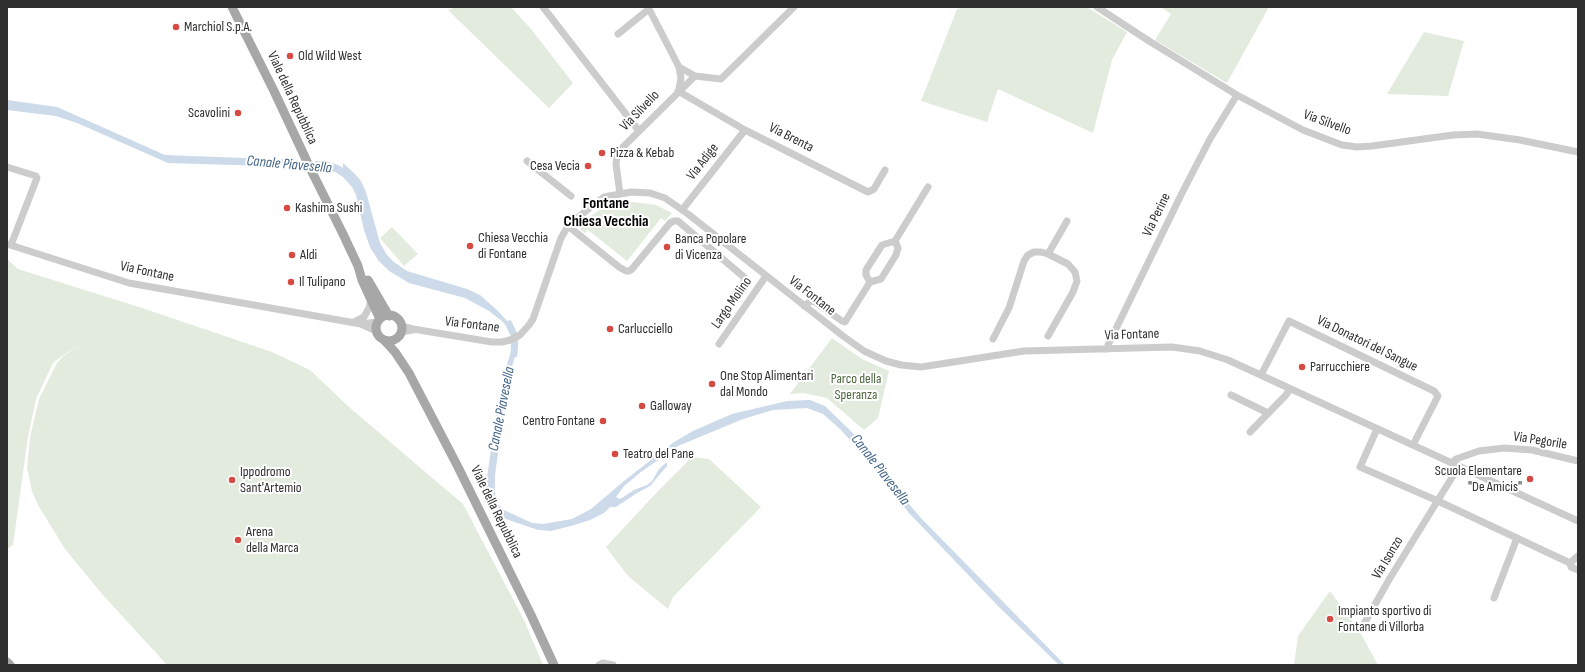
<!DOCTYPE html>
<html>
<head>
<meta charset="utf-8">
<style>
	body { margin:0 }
	#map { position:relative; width:1585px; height:672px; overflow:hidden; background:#fff; font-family:"Sofia Sans Condensed",sans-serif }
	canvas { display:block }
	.frame { position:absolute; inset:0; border:8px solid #2f2f2f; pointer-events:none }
</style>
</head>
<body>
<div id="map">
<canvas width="1585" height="672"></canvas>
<div class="frame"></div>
</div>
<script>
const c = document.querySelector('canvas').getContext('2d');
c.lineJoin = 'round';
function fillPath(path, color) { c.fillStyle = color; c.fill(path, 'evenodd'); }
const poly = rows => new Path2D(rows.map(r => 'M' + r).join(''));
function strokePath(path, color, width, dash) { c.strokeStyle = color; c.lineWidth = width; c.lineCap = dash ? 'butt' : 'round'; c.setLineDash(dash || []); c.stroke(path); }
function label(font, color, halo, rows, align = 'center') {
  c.font = font + ' "Sofia Sans Condensed",sans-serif'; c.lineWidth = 4; c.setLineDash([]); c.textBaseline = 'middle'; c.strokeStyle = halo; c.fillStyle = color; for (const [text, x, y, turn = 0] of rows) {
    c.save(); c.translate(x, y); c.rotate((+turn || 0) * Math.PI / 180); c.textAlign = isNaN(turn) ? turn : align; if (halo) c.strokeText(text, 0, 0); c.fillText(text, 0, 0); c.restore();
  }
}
fillPath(poly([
	[456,7,511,7,531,29,573,83,549,108,448,10],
	[965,7,1087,7,1127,32,1112,60,1093,133,998,89,987,122,921,101,957,9],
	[1161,7,1269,7,1227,83,1155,40,1171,14],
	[1424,32,1464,41,1448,96,1387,94],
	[633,202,656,205,672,213,665,221,661,218,627,261,588,230,585,233,581,230,579,225,589,217,601,209,616,204],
	[392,227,418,254,404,266,380,238],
	[7,259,18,269,142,308,272,352,310,370,349,407,463,504,524,620,543,665,167,665,102,594,65,549,38,505,32,491,27,468,30,437,39,399,57,363,62,357,81,344,62,356,53,363,36,399,28,437,13,545,7,549],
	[832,338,862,359,889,371,878,418,864,430,827,398,803,393,790,394],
	[692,457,709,459,761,507,673,597,668,609,628,576,606,547,658,491],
	[1330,591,1361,634,1378,665,1294,665,1298,636]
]), '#e3ebde');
fillPath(poly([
	[7,100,57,107,165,155,297,160,299,167,168,163,77,123,56,116,7,110],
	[315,161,326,161,338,165,343,168,343,163,355,174,361,181,366,192,380,243,387,255,394,262,407,271,467,289,480,295,498,311,516,331,511,334,509,329,502,321,489,311,465,298,409,283,389,271,378,260,370,247,364,230,356,195,352,187,343,177,335,172,318,168],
	[518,344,508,382,495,475,495,496,497,503,504,510,532,523,543,524,572,519,591,509,624,481,674,442,693,431,732,414,787,401,810,400,825,406,861,441,886,471,903,497,920,517,1065,665,1059,665,998,606,909,513,867,459,840,429,823,414,807,408,773,410,743,419,678,446,641,472,624,486,616,497,620,499,634,490,647,485,652,481,659,469,667,462,667,466,650,486,637,493,616,507,610,507,604,513,590,520,571,526,551,531,538,530,500,517,492,511,487,499,486,485,498,400,506,367,513,346]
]), '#ccdae9');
strokePath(poly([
	[289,164,325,166],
	[509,324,515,337,514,354]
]), '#ccdae9', 7);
strokePath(poly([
	[543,7,639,131],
	[648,7,679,67,695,76,721,79,794,7],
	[1097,7,1149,41,1237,95,1303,130,1342,145,1357,147,1372,146,1453,135,1477,134,1520,140,1578,152],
	[618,34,649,9],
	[679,67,681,78,679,89],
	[678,91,745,130,868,192,874,189,885,170],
	[527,161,571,196],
	[7,167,36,176,37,178,11,245],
	[620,194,616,164,617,155,619,151,695,76],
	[682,210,745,130],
	[568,226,619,267,626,271,629,271,632,269,670,223,674,221,678,221,745,278,744,283,733,297],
	[895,241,898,248,896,255,881,279,870,282,866,275,866,270,882,245,895,241],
	[895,241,928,187],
	[7,244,129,283,361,324,377,322],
	[1048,254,1067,221],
	[804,306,811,301,815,302,842,321,845,322,870,282],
	[354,322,364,317,369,308,371,299],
	[361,324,376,331],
	[401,326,413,329,492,342,502,342,510,340,520,335,529,325,533,319,561,238,568,226,587,210,604,197,631,192,650,193,665,198,688,214,843,336,864,351,886,361,901,365,921,367,1024,351,1172,347,1200,351,1228,360,1578,521],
	[401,332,413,330],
	[993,339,1009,308,1024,261,1028,255,1034,252,1041,252,1048,254,1068,264,1075,272,1077,281,1073,292,1048,336],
	[719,344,766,276],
	[1108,349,1108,345,1183,191,1210,139,1237,95],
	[1261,375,1289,321,1434,391,1438,396,1413,445],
	[1231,395,1268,413],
	[1377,429,1360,467,1438,501,1570,563,1571,567,1578,570],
	[1250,432,1286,395,1290,389],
	[1452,463,1456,459,1479,451,1504,448,1532,450,1578,461],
	[1570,563,1578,556],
	[1494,598,1517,538],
	[1361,629,1390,578,1459,466],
	[599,665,603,663,613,665]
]), '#ccc', 7);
strokePath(poly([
	[232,7,274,91,311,170,343,234,358,266,362,280,380,319],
	[368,280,389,316],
	'376 328a13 13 0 1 1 26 0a13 13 0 1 1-26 0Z',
	[384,340,395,352,409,373,458,467,531,615,554,665],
	[7,662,10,665]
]), '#a7a7a7', 9);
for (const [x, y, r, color] of [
	[176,27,4,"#d54a42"],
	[290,56,4,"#d54a42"],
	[238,113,4,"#d54a42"],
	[602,153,4,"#d54a42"],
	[588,166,4,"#d54a42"],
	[287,208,4,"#d54a42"],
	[470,246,4,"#d54a42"],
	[667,247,4,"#d54a42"],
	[292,255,4,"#d54a42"],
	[291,282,4,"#d54a42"],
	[610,329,4,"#d54a42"],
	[1302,367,4,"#d54a42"],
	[712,384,4,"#d54a42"],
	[642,406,4,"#d54a42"],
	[603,421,4,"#d54a42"],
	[615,454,4,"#d54a42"],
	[1530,479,4,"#d54a42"],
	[232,480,4,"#d54a42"],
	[238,540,4,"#d54a42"],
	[1330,619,4,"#d54a42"]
]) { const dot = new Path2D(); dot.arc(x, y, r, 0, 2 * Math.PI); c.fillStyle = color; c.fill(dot); strokePath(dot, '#fff', 1.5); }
label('14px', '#2f2f2f', '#fff', [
	["Marchiol S.p.A.",184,27],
	["Old Wild West",298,56],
	["Scavolini",230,113,"right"],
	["Pizza & Kebab",610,153],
	["Cesa Vecia",580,166,"right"],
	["Kashima Sushi",295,208],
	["Chiesa Vecchia",478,238],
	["di Fontane",478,254],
	["Banca Popolare",675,239],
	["di Vicenza",675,255],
	["Aldi",300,255],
	["Il Tulipano",299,282],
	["Carlucciello",618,329],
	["Parrucchiere",1310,367],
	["One Stop Alimentari",720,376],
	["dal Mondo",720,392],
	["Galloway",650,406],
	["Centro Fontane",595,421,"right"],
	["Teatro del Pane",623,454],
	["Scuola Elementare",1522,471,"right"],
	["\"De Amicis\"",1522,487,"right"],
	["Ippodromo",240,472],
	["Sant'Artemio",240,488],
	["Arena",246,532],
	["della Marca",246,548],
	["Impianto sportivo di",1338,611],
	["Fontane di Villorba",1338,627]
], 'left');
label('14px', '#2f2f2f', '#fff', [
	["Viale della Repubblica",292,98,65],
	["Via Silvello",640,111,-46],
	["Via Silvello",1327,123,20],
	["Via Brenta",791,138,27],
	["Via Adige",703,162,-52],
	["Via Perine",1157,215,-64],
	["Via Fontane",147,272,12],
	["Via Fontane",812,296,38],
	["Largo Molino",732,303,-55],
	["Via Fontane",472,325,7],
	["Via Fontane",1132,335,-2],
	["Via Donatori del Sangue",1367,344,26],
	["Via Pegorile",1540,441,9],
	["Viale della Repubblica",496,512,64],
	["Via Isonzo",1388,558,-59]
]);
label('14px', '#4d6640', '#fff', [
	["Parco della",856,379],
	["Speranza",856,395]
]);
label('italic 15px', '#446689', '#fff', [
	["Canale Piavesella",289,165,5],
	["Canale Piavesella",502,409,-79],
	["Canale Piavesella",880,470,52]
]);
label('bold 16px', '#000', '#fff', [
	["Fontane",606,204],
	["Chiesa Vecchia",606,222]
]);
</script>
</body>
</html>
